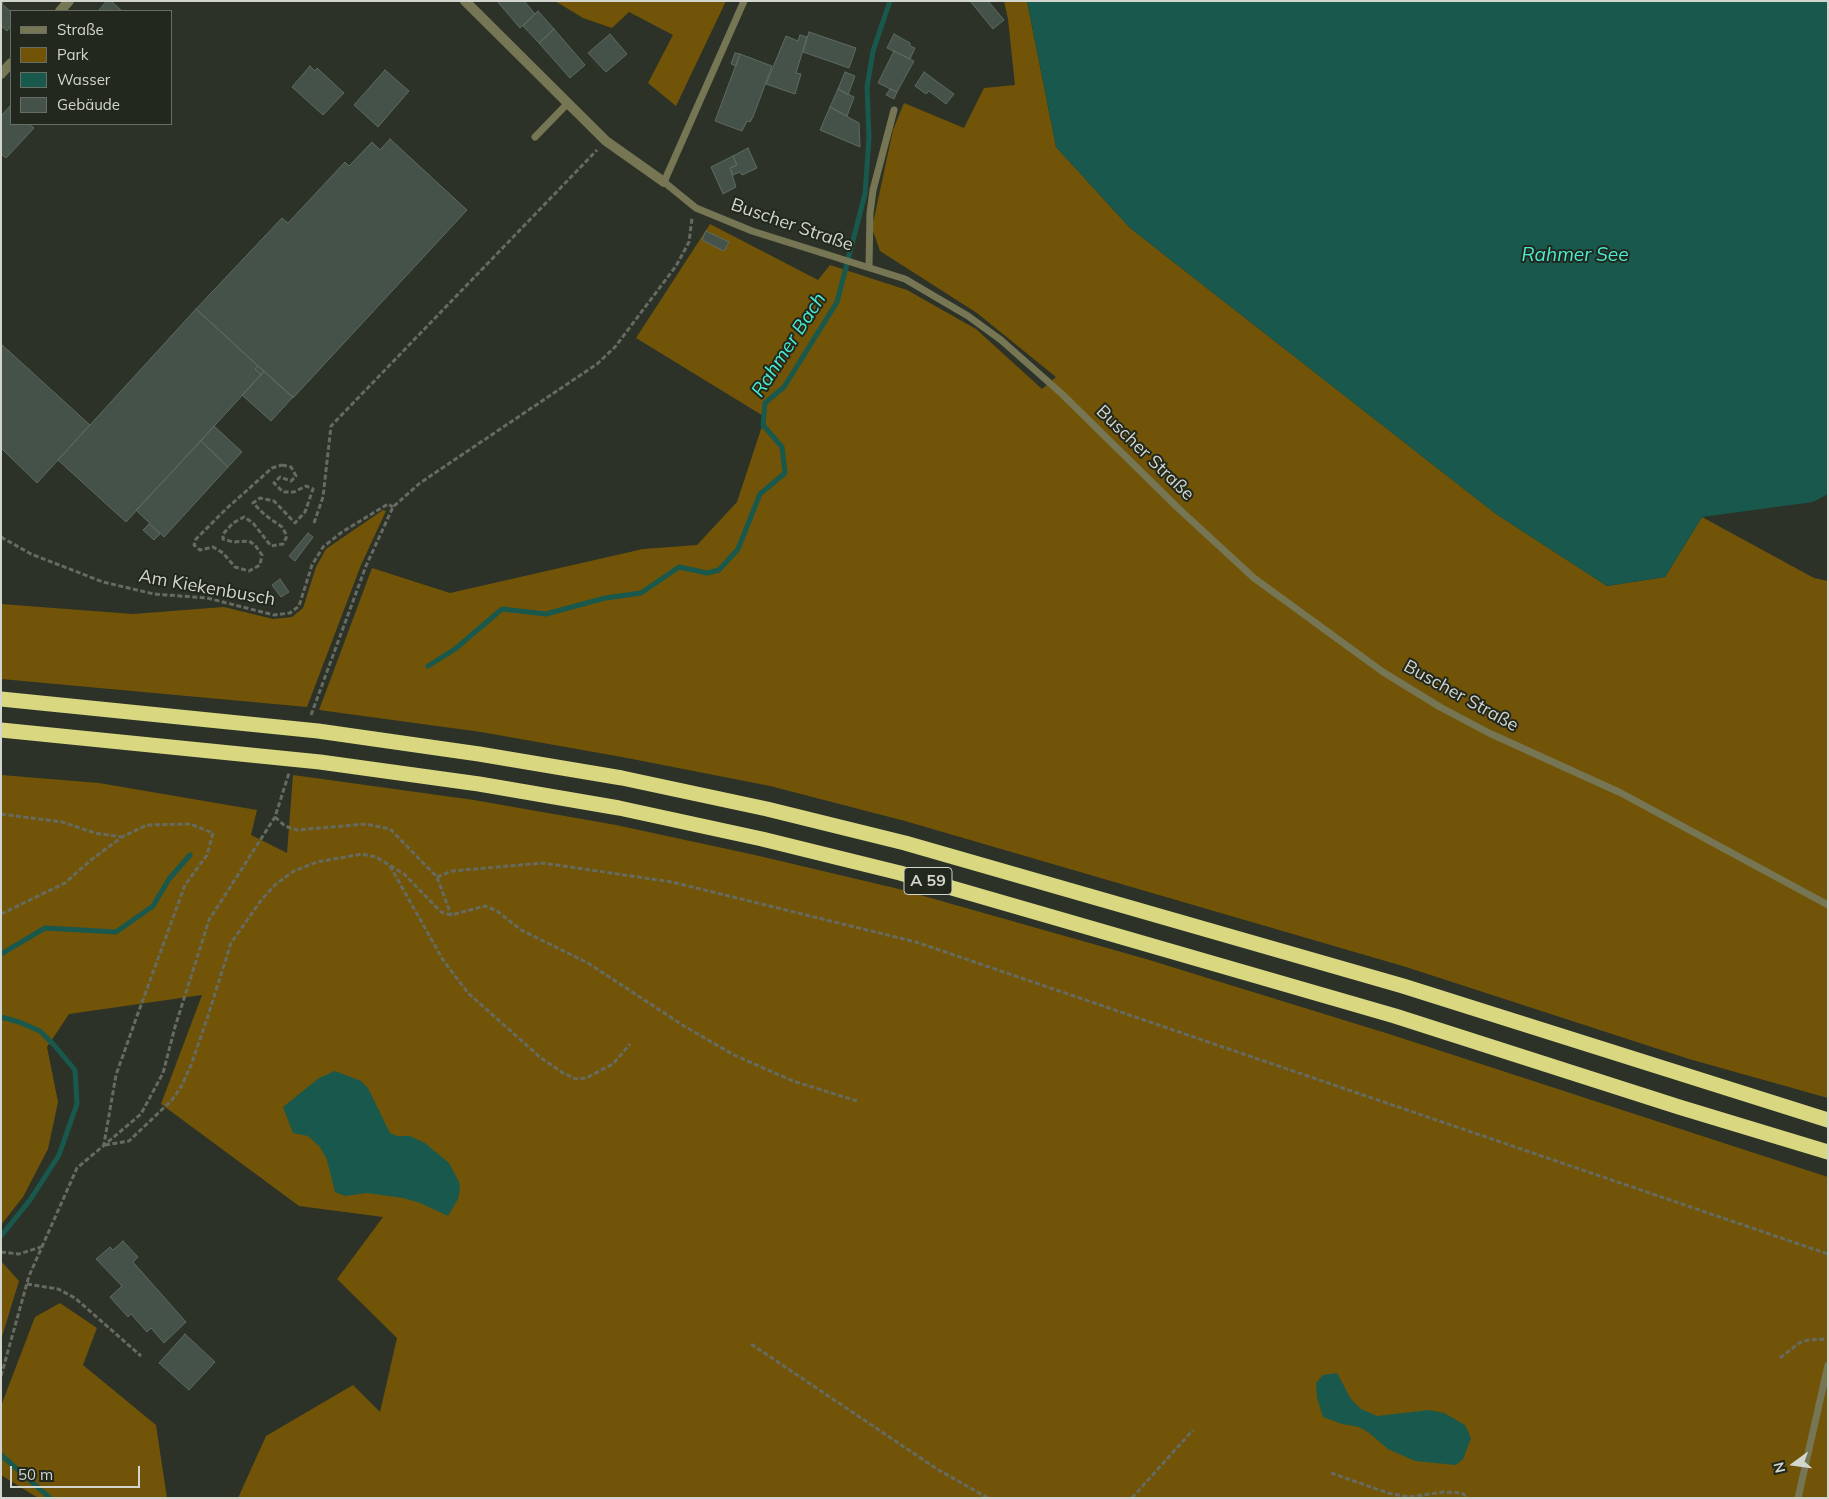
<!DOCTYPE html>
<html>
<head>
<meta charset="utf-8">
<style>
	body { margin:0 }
	#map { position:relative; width:1829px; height:1499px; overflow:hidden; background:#2c3227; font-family:Mulish,sans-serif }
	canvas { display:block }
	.frame { position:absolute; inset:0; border:2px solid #d2d6cf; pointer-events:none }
	.legend { position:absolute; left:10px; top:10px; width:162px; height:115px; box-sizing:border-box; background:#22281d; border:1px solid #686e64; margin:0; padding:6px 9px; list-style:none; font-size:15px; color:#d2d6cf }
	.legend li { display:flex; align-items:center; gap:10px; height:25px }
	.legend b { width:25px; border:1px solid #686e64 }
	.north { position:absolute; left:1769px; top:1439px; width:50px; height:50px; -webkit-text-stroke:4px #22281d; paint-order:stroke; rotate:256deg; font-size:14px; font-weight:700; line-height:20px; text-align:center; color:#d2d6cf }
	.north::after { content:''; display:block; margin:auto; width:18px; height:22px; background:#d2d6cf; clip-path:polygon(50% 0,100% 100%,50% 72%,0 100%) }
	.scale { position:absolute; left:10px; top:1466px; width:130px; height:22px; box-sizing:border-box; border:2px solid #d2d6cf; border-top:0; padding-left:6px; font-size:15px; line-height:18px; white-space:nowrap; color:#d2d6cf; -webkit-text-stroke:4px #22281d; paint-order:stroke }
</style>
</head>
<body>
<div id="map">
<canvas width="1829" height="1499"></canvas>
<div class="frame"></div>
<ul class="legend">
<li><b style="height:6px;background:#767655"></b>Straße</li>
<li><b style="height:14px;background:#715407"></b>Park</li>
<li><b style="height:14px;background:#19584d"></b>Wasser</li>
<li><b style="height:14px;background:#455249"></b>Gebäude</li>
</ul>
<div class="north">N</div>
<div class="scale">50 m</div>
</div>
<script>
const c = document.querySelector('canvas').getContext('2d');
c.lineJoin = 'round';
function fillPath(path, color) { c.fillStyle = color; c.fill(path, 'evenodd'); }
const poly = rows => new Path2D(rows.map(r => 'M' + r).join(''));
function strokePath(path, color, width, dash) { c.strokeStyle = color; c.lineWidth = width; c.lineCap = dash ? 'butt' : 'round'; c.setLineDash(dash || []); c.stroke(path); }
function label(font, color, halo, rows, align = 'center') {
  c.font = font + ' Mulish,sans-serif'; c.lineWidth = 4; c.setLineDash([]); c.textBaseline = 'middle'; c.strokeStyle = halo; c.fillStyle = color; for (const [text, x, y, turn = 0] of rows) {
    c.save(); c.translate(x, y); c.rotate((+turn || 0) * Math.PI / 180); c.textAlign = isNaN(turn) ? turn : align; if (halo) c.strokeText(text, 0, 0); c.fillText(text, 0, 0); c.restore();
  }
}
fillPath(poly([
	[555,1,726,1,676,106,648,83,673,35,629,12,612,28,583,18],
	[1004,1,1027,1,1056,147,1130,228,1496,514,1607,586,1665,577,1702,517,1814,578,1828,581,1828,1098,1689,1059,1406,967,905,821,770,786,622,757,481,732,319,710,372,568,450,593,643,549,697,545,737,502,765,417,636,338,710,224,818,280,830,265,907,290,976,329,1042,389,1056,377,977,313,880,251,872,228,893,130,904,103,964,128,984,88,1015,85,1008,19],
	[383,510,386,511,361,565,307,707,1,679,1,604,133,614,224,607,273,619,292,617,303,608,316,567,326,549],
	[1,775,99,783,257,810,251,835,287,853,293,775,474,800,616,825,755,855,899,889,1146,959,1389,1034,1828,1177,1828,1498,238,1498,266,1436,353,1385,380,1412,397,1338,337,1279,383,1217,299,1206,161,1104,202,995,69,1014,47,1047,58,1102,48,1149,23,1197,1,1225],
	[1,1261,19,1281,1,1340],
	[60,1303,97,1328,83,1365,156,1425,167,1498,38,1498,1,1475,1,1406,35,1317]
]), '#715407');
fillPath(poly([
	[1027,1,1828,1,1828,494,1813,502,1702,517,1665,577,1607,586,1496,514,1130,228,1056,147],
	[335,1071,361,1081,368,1088,390,1133,397,1136,410,1136,425,1143,449,1163,459,1182,460,1190,458,1199,448,1216,420,1203,403,1198,367,1193,345,1196,335,1192,327,1160,320,1147,308,1136,293,1133,283,1107,319,1078],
	[1337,1373,1351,1399,1361,1409,1377,1416,1429,1410,1444,1413,1465,1425,1471,1438,1463,1459,1456,1465,1415,1461,1388,1449,1368,1432,1359,1427,1342,1424,1323,1417,1317,1398,1316,1383,1323,1375]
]), '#19584d');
strokePath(poly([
	[428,666,455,649,502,609,546,614,605,598,641,593,679,567,707,573,719,570,738,549,760,494,785,473,782,447,763,425,765,403,784,387,837,302,865,194,869,137,867,87,873,51,890,1],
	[1,954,45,928,116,932,153,906,169,879,190,855],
	[1,1017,19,1022,40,1031,54,1045,75,1070,77,1104,59,1155,30,1200,1,1236],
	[1,1455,50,1498]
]), '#19584d', 5);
const building = poly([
	[1,1,4,1,2,4,11,12,11,26,7,31,1,26,1,1],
	[107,1,111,1,122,11,98,11,107,1],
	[497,1,524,1,535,14,520,28,497,1],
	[970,1,988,1,1004,20,993,29,970,1],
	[538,11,554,29,539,43,523,26,538,11],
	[554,29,585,65,570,78,539,43,554,29],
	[809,32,856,48,849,68,803,52,809,32],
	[610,34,627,54,606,72,588,53,610,34],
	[894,34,910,43,910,46,915,48,910,59,887,48,894,34],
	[800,35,807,37,796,73,801,74,795,94,766,84,786,36,798,41,800,35],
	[894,51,914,61,897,92,878,83,894,51],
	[735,53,740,54,736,66,731,64,735,53],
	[740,54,772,66,753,117,750,122,747,121,742,131,715,121,740,54],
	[310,66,315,71,317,68,344,93,323,115,292,87,310,66],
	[385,70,409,91,378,127,354,105,385,70],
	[845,72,855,76,848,95,838,89,845,72],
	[924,72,954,94,946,104,929,91,926,94,915,86,924,72],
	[838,89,854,97,847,116,830,107,838,89],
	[890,89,897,92,894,99,886,95,890,89],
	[10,106,11,124,29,124,34,128,6,158,1,154,1,116,10,106],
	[830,107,859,123,860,147,820,130,830,107],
	[390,139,467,210,293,398,196,309,282,218,288,223,345,162,349,166,372,142,380,150,390,139],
	[748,148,757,168,742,175,740,172,733,175,730,168,737,165,733,156,748,148],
	[733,156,737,165,730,168,736,187,723,194,711,167,733,156],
	[706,231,729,242,724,251,702,240,706,231],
	[196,309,258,366,255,369,261,375,126,522,58,460,196,309],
	[1,344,90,425,37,483,1,448,1,344],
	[258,366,264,371,261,375,255,369,258,366],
	[264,371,293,397,271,421,242,395,264,371],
	[214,426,242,452,228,467,201,441,214,426],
	[201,441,228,467,164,537,136,510,201,441],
	[149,524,160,534,154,540,143,530,149,524],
	[308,533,313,537,295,561,289,556,308,533],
	[280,579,289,592,281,597,272,585,280,579],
	[123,1241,138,1257,133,1262,186,1322,164,1343,151,1328,147,1332,131,1314,128,1317,110,1297,122,1286,96,1259,110,1247,113,1250,123,1241],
	[185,1334,215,1362,189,1390,159,1363,185,1334]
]);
fillPath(building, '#455249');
strokePath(building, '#5e6b62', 1);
strokePath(poly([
	[282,465,291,467,296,476,291,481,280,477,274,483,283,492,294,492,306,486,313,489,305,512,295,523,274,501,260,498,253,503,265,515,282,527,287,536,283,544,271,546,253,523,244,517,233,523,223,534,223,539,233,542,249,541,255,545,262,555,260,565,249,571,235,567,223,553,213,547,200,550,194,545,196,539,226,509,272,468,282,465],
	[314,523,323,497,331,426,597,150],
	[1,537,31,554,103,582,154,594,207,598,274,615,290,613,299,606,312,565,323,547,342,532,388,504,393,507],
	[311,715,366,566,393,507,420,483,597,364,615,347,676,266,689,242,692,218],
	[1,814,62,822,95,833,122,837],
	[275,817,285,826,297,830,366,824,390,829,437,877,451,915],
	[390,866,443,960,468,993,541,1058,563,1073,576,1079,586,1078,613,1064,630,1044],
	[437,877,452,871,543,863,672,882,916,942,1828,1254],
	[1,914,65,883,91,860,122,837,147,825,190,824,213,833,207,855,185,885,137,1016,116,1075,104,1144],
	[105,1145,129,1141,172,1100,181,1087,191,1065,207,1019,231,943,262,899,276,884,294,871,317,862,362,854,376,857,404,874,441,912,451,915,485,906,497,911,521,930,588,963,684,1026,734,1055,793,1081,857,1101],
	[1,1252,19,1254,41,1247],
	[27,1284,58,1289,75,1298,141,1356],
	[751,1344,937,1469,988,1498],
	[1780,1358,1799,1343,1808,1340,1828,1339],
	[1,1376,29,1276,77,1168,141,1114,163,1073,175,1027,209,920,275,817,289,773],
	[1331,1473,1388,1493,1409,1497,1443,1492,1462,1493,1468,1498],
	[1132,1498,1193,1430]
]), '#666b61', 3, [5, 2.5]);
strokePath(poly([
	[744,1,664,182,696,208,752,231,905,279,968,316,1001,340,1062,394,1179,509,1254,578,1383,672,1440,707,1489,733,1621,793,1828,905],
	[535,137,567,104],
	[869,267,870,213,873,190,894,110],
	[1798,1498,1828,1365]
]), '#767655', 7);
strokePath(poly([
	[465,1,606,141,664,182],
	[60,11,69,1],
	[1,74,11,63]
]), '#767655', 10);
strokePath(poly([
	[1,699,318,731,479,754,622,778,767,809,905,843,1403,986,1828,1120],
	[1,730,320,762,479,784,619,808,762,839,900,873,1395,1016,1679,1107,1828,1152]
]), '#d9d881', 15);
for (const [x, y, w] of [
	[928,881,48]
]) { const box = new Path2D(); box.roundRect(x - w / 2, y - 13.5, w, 27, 4); c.fillStyle = '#22281d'; c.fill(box); strokePath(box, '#d2d6cf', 1); }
label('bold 16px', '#d2d6cf', null, [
	["A 59",928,881]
]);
label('18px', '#d2d6cf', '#22281d', [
	["Buscher Straße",792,225,19],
	["Buscher Straße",1145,453,44],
	["Am Kiekenbusch",207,588,10],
	["Buscher Straße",1461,696,29]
]);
label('italic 19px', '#48edd2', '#22281d', [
	["Rahmer See",1575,255],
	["Rahmer Bach",789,345,-57]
]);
</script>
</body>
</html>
